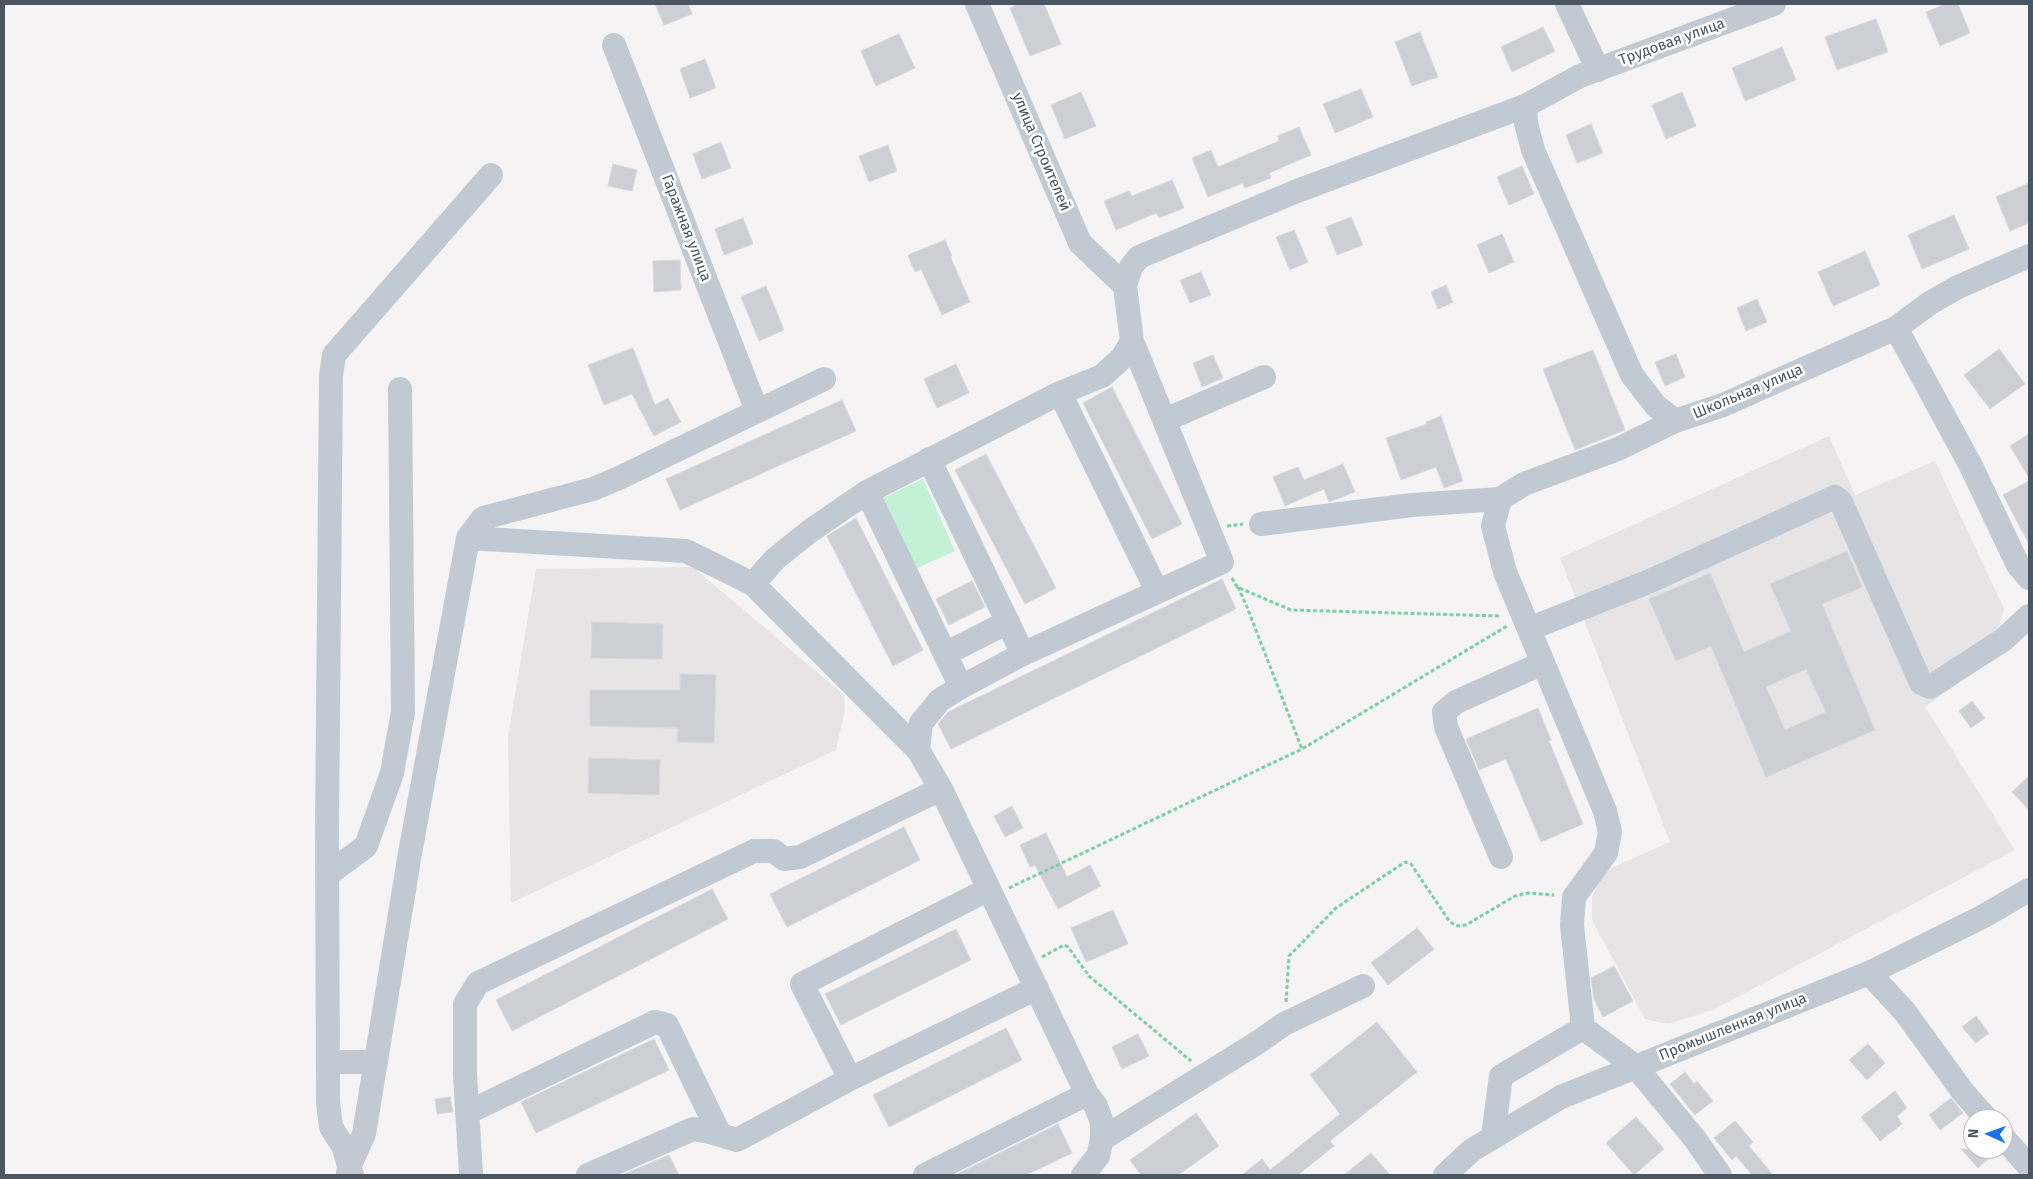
<!DOCTYPE html>
<html>
<head>
<meta charset="utf-8">
<style>
	body { margin:0 }
	#map { position:relative; width:2033px; height:1179px; overflow:hidden; background:#f5f3f3; font-family:"Fira Sans",sans-serif }
	canvas { display:block }
	.frame { position:absolute; inset:0; border:5px solid #4a5661; pointer-events:none }
	.north { position:absolute; left:1963px; top:1109px; width:50px; height:50px; box-sizing:border-box; background:#fff; border:1px solid #b7bbc0; border-radius:50%; rotate:272deg; font-size:14px; font-weight:700; line-height:20px; text-align:center; color:#4a5661 }
	.north::after { content:''; display:block; margin:auto; width:18px; height:22px; background:#1a73e8; clip-path:polygon(50% 0,100% 100%,50% 72%,0 100%) }
</style>
</head>
<body>
<div id="map">
<canvas width="2033" height="1179"></canvas>
<div class="frame"></div>
<div class="north">N</div>
</div>
<script>
const c = document.querySelector('canvas').getContext('2d');
c.lineJoin = 'round';
function fillPath(path, color) { c.fillStyle = color; c.fill(path, 'evenodd'); }
const poly = rows => new Path2D(rows.map(r => 'M' + r).join(''));
function strokePath(path, color, width, dash) { c.strokeStyle = color; c.lineWidth = width; c.lineCap = dash ? 'butt' : 'round'; c.setLineDash(dash || []); c.stroke(path); }
function label(font, color, halo, rows, align = 'center') {
  c.font = font + ' "Fira Sans",sans-serif'; c.lineWidth = 5; c.setLineDash([]); c.textBaseline = 'middle'; c.strokeStyle = halo; c.fillStyle = color; for (const [text, x, y, turn = 0] of rows) {
    c.save(); c.translate(x, y); c.rotate((+turn || 0) * Math.PI / 180); c.textAlign = isNaN(turn) ? turn : align; if (halo) c.strokeText(text, 0, 0); c.fillText(text, 0, 0); c.restore();
  }
}
fillPath(poly([
	[1829,436,1855,495,1935,461,2004,609,1996,635,1946,666,1956,685,1925,707,2015,850,1713,1010,1668,1024,1645,1019,1592,920,1592,898,1602,872,1670,842,1560,558],
	[693,567,844,695,845,710,836,750,511,903,508,738,536,569]
]), '#e6e4e5');
fillPath(poly([
	[923,479,955,551,915,569,883,498]
]), '#c3f1d5');
const building = poly([
	[655,4,688,4,692,14,664,25,655,4],
	[1019,4,1044,4,1061,44,1030,56,1010,8,1019,4],
	[1946,4,1958,4,1970,33,1940,46,1926,12,1946,4],
	[1876,19,1888,52,1837,70,1825,37,1876,19],
	[1543,27,1555,51,1512,72,1501,47,1543,27],
	[1420,32,1438,77,1412,86,1395,42,1420,32],
	[899,34,915,68,876,86,861,51,899,34],
	[1782,47,1796,80,1745,101,1732,68,1782,47],
	[705,59,716,88,690,98,680,69,705,59],
	[1361,89,1373,117,1335,133,1323,104,1361,89],
	[1081,92,1096,126,1065,139,1051,105,1081,92],
	[1682,92,1696,126,1666,139,1652,105,1682,92],
	[1591,124,1603,153,1577,163,1566,135,1591,124],
	[1299,127,1311,155,1269,173,1271,178,1245,188,1243,183,1208,197,1192,158,1211,150,1218,167,1279,141,1278,136,1299,127],
	[721,142,731,168,702,179,693,154,721,142],
	[888,145,897,171,869,182,859,156,888,145],
	[613,164,637,170,632,191,608,186,613,164],
	[1522,166,1534,194,1509,205,1497,177,1522,166],
	[1172,180,1184,208,1159,218,1156,213,1116,230,1104,201,1129,191,1132,196,1172,180],
	[2029,183,2029,223,2010,231,1996,197,2029,183],
	[1954,215,1969,249,1922,269,1908,235,1954,215],
	[1351,217,1363,245,1337,255,1326,227,1351,217],
	[743,218,753,244,724,255,715,229,743,218],
	[1294,230,1308,262,1290,270,1276,237,1294,230],
	[1502,234,1514,262,1489,273,1477,245,1502,234],
	[945,240,952,256,950,256,970,302,942,315,921,269,915,272,908,255,945,240],
	[1865,251,1880,285,1833,306,1818,272,1865,251],
	[680,260,681,290,654,292,653,261,680,260],
	[1201,272,1211,295,1190,303,1180,280,1201,272],
	[1446,285,1453,302,1438,309,1431,292,1446,285],
	[766,286,784,330,759,341,741,297,766,286],
	[1757,299,1767,322,1746,331,1737,308,1757,299],
	[633,348,655,405,668,398,681,422,654,436,632,394,604,405,588,365,633,348],
	[1999,349,2025,384,1990,409,1964,375,1999,349],
	[1593,350,1625,430,1575,450,1543,369,1593,350],
	[1676,354,1685,377,1665,386,1655,362,1676,354],
	[1213,355,1223,378,1202,387,1193,363,1213,355],
	[956,364,969,393,937,408,924,379,956,364],
	[1112,387,1182,524,1152,539,1083,403,1112,387],
	[842,400,856,431,680,510,666,479,842,400],
	[1441,416,1463,481,1444,488,1436,467,1401,480,1386,438,1427,424,1426,422,1441,416],
	[2029,434,2029,478,2010,446,2029,434],
	[986,454,1056,588,1025,604,955,470,986,454],
	[1343,464,1355,492,1329,502,1324,489,1285,506,1273,477,1298,467,1304,480,1343,464],
	[2029,481,2029,544,2003,495,2029,481],
	[856,518,923,650,893,666,827,536,856,518],
	[1847,551,1862,587,1822,604,1875,730,1766,777,1711,646,1676,661,1649,599,1710,573,1744,652,1791,631,1770,584,1847,551],
	[1806,669,1826,712,1785,730,1766,687,1806,669],
	[1222,579,1236,609,951,749,938,724,948,712,1222,579],
	[972,581,985,607,949,625,936,599,972,581],
	[592,622,663,624,662,659,591,658,592,622],
	[680,674,716,675,714,743,677,742,678,728,590,726,590,690,680,690,680,674],
	[1972,701,1985,718,1971,728,1959,711,1972,701],
	[1538,708,1551,740,1549,741,1583,824,1541,842,1506,759,1479,770,1466,739,1538,708],
	[589,758,660,760,659,795,588,793,589,758],
	[2029,776,2029,810,2012,792,2029,776],
	[1012,806,1023,828,1005,837,994,816,1012,806],
	[904,827,920,860,787,927,770,894,904,827],
	[1046,833,1067,877,1090,865,1101,886,1058,909,1035,865,1030,867,1020,845,1046,833],
	[712,889,728,919,512,1031,496,1000,712,889],
	[1113,910,1128,944,1086,962,1071,928,1113,910],
	[1417,928,1434,949,1388,985,1371,963,1417,928],
	[956,929,971,960,841,1025,825,994,956,929],
	[1614,966,1633,1001,1603,1017,1594,999,1591,978,1614,966],
	[1976,1016,1989,1033,1976,1043,1962,1027,1976,1016],
	[1377,1022,1417,1072,1330,1141,1334,1146,1298,1175,1242,1175,1262,1159,1270,1170,1340,1114,1310,1075,1377,1022],
	[1006,1028,1022,1060,889,1127,873,1095,1006,1028],
	[1138,1034,1149,1056,1122,1069,1112,1047,1138,1034],
	[654,1039,669,1070,536,1133,521,1102,654,1039],
	[1868,1044,1885,1063,1867,1080,1849,1060,1868,1044],
	[1685,1072,1694,1084,1697,1081,1713,1101,1695,1115,1670,1084,1685,1072],
	[1895,1091,1907,1108,1897,1116,1902,1124,1880,1141,1861,1117,1895,1091],
	[450,1097,453,1112,437,1114,435,1099,450,1097],
	[1951,1098,1963,1113,1940,1130,1929,1115,1951,1098],
	[1196,1113,1219,1146,1178,1175,1141,1175,1130,1160,1196,1113],
	[1636,1117,1664,1149,1634,1175,1606,1143,1636,1117],
	[1735,1121,1753,1142,1749,1146,1773,1175,1752,1175,1736,1156,1732,1160,1714,1138,1735,1121],
	[1058,1124,1072,1153,1026,1175,955,1175,1058,1124],
	[1961,1149,1995,1149,1997,1151,1978,1168,1961,1149],
	[1371,1153,1390,1175,1344,1175,1371,1153],
	[669,1155,679,1175,622,1175,624,1174,669,1155]
]);
fillPath(building, '#cdcfd5');
strokePath(building, '#d7d9de', 1);
strokePath(poly([
	[1227,526,1243,524],
	[1232,578,1237,587,1291,610,1501,616],
	[1238,587,1247,607,1302,749],
	[1009,888,1302,749,1507,626],
	[1042,957,1064,945,1068,947,1089,976,1191,1061],
	[1286,1002,1289,956,1336,908,1405,862,1411,864,1450,922,1458,926,1466,925,1515,896,1528,893,1554,895]
]), '#7ad0a6', 3, [4, 2.5]);
strokePath(poly([
	[977,4,1080,243,1125,286],
	[1567,4,1598,70],
	[614,45,757,411],
	[1525,106,1526,123,1533,150,1632,375,1656,406,1675,421,1723,405,1896,328,1930,303,1958,287,2029,256],
	[1896,328,1971,466,2018,565,2029,578],
	[1060,393,1157,591],
	[1165,420,1264,377],
	[929,459,1023,654],
	[867,492,961,687],
	[1261,524,1412,505,1500,499],
	[468,538,686,551,753,584,775,559,810,531,867,492,1060,393,1102,376,1122,358,1132,341],
	[753,584,918,750,941,789,1087,1094,1096,1106,1102,1123,1102,1139,1098,1156,1083,1175],
	[1529,629,1650,581,1835,497,1841,502,1921,683,1930,687,2003,640,2029,616],
	[945,654,1008,622],
	[918,750,921,723,940,700,961,687,1023,654,1222,562,1132,341,1125,286,1131,267,1139,257,1297,191,1525,106,1580,76,1774,4],
	[1501,857,1446,727,1444,712,1456,702,1543,663],
	[327,875,366,846,392,773,403,712,400,389],
	[989,889,802,984,850,1079,1037,988],
	[1869,973,1905,1012,1963,1092,1987,1119],
	[1583,1028,1572,925,1574,897,1606,853,1610,832,1605,811,1505,572,1493,526,1500,499,1524,484,1618,449,1675,421],
	[328,1062,375,1062],
	[467,1113,655,1022,667,1025,720,1135],
	[1493,1137,1501,1076,1583,1028,1635,1066,1695,1139,1720,1175],
	[2003,1137,2029,1167],
	[1102,1139,1257,1043,1284,1024,1363,986],
	[348,1174,349,1167,364,1134,410,853,468,538,483,518,593,489,619,478,824,379],
	[352,1175,343,1146,331,1127,328,1102,327,828,331,376,334,355,491,175],
	[471,1175,465,1074,465,1004,478,983,754,851,774,851,784,859,800,857,941,789],
	[588,1175,693,1129,710,1132,737,1140,850,1079],
	[925,1175,1087,1094],
	[1445,1175,1472,1150,1561,1097,1869,973,1982,917,2029,890]
]), '#c1cad2', 24);
label('15px', '#4a5661', '#fff', [
	["Трудовая улица",1672,42,-20],
	["улица Строителей",1041,152,67],
	["Гаражная улица",686,228,69],
	["Школьная улица",1748,392,-23],
	["Промышленная улица",1733,1027,-22]
]);
</script>
</body>
</html>
